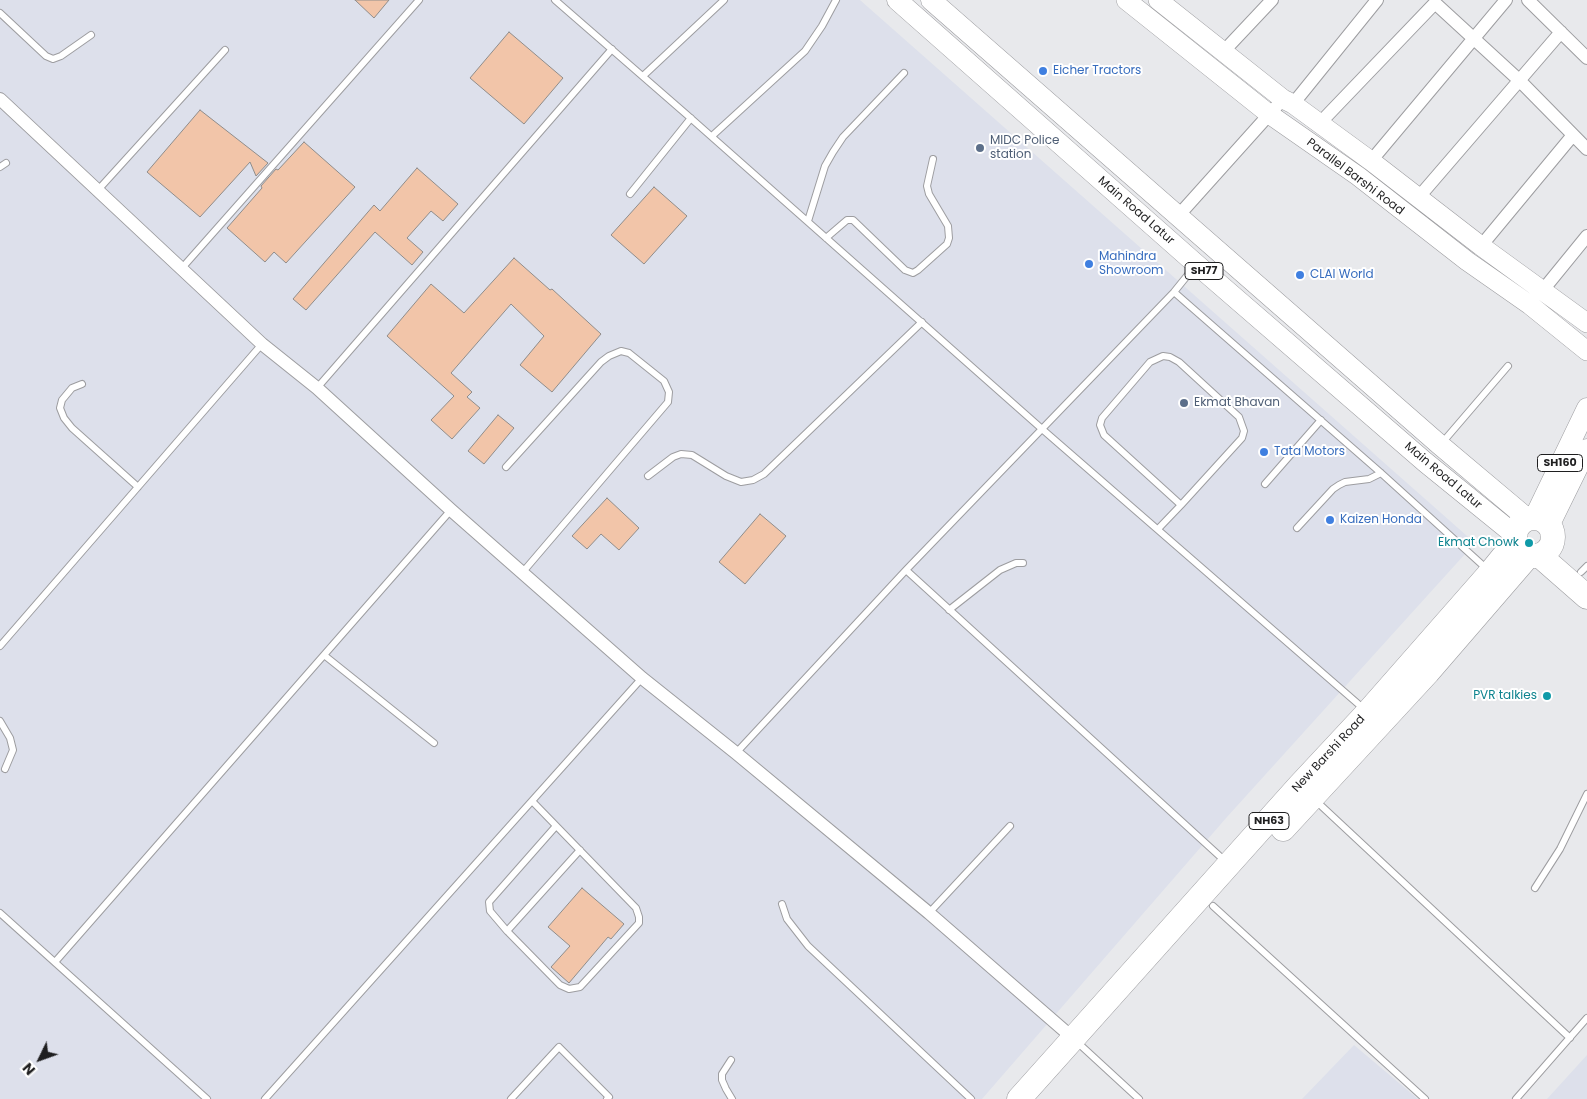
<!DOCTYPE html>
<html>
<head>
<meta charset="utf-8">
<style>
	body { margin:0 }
	#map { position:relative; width:1587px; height:1099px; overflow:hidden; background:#e8e9ec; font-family:Poppins,sans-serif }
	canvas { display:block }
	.north { position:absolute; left:15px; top:1034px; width:50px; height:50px; -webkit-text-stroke:4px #fff; paint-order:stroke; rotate:228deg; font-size:14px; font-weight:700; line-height:20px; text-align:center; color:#1f1f20 }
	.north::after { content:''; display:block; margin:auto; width:18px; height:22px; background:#1f1f20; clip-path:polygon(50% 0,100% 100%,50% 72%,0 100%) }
</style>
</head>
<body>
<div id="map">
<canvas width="1587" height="1099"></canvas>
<div class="north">N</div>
</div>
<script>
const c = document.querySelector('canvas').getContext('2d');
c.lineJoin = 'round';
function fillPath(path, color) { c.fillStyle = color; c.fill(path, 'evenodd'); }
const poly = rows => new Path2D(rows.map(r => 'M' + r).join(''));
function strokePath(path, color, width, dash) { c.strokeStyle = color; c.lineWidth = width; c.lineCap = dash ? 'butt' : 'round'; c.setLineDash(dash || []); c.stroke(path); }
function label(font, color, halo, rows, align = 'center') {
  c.font = font + ' Poppins,sans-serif'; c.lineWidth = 4; c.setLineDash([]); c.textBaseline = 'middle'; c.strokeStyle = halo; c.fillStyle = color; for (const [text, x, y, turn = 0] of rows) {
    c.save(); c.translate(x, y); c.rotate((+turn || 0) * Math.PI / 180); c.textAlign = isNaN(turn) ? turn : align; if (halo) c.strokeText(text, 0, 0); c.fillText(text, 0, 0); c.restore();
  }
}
fillPath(poly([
	[0,0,860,0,1475,543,1227,817,982,1099,0,1099],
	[1354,1045,1418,1099,1302,1099],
	[1587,1055,1587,1099,1547,1099]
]), '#dde0eb');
const building = poly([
	[355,0,389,0,374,18,355,0],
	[509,32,563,78,524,124,470,78,509,32],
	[200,110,268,163,256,176,250,162,200,217,147,172,200,110],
	[304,142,355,187,286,263,274,252,265,262,227,228,262,188,261,186,276,169,278,170,304,142],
	[417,168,458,204,443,221,431,211,407,238,423,252,412,265,375,232,306,310,293,299,374,205,380,211,417,168],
	[654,187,687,216,644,264,611,235,654,187],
	[514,258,550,290,552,289,601,334,552,392,520,365,544,336,511,304,451,373,472,392,467,397,480,408,452,439,431,420,454,396,387,336,431,284,464,313,514,258],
	[498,415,514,428,484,464,468,451,498,415],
	[607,498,639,528,619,550,601,534,587,549,572,536,607,498],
	[760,514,786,536,745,584,719,562,760,514],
	[582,888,624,924,611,939,608,937,569,983,551,967,570,946,548,927,582,888]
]);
fillPath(building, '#f2c5a9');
strokePath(building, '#908d8b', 1);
const lane = poly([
	[555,0,686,114,1042,429,1364,709],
	[0,13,46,56,53,59,61,56,91,35],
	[643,76,724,0],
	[712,136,805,51,822,26,836,0],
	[0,167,6,163],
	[98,190,225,50],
	[630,194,691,118],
	[808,221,825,166,833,152,843,137,904,73],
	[826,238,847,220,853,220,905,270,913,273,918,270,947,244,949,238,948,226,929,194,927,186,933,159],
	[182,268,419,0],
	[1174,292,1381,473,1488,570],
	[82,384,72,388,62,400,60,408,64,418,72,428,138,487],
	[317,388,612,49],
	[1442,443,1508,366],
	[506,467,601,362,609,356,621,351,629,353,664,381,669,392,668,402,522,573],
	[648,476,673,457,681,454,692,455,726,476,741,482,753,480,764,474,922,322],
	[1265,484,1321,420],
	[1297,528,1333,489,1339,485,1345,482,1369,479,1381,473],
	[1158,529,1181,505,1242,438,1244,431,1239,417,1179,362,1170,357,1163,356,1150,362,1102,418,1100,425,1104,435,1181,505],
	[906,570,1225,861],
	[1581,572,1587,566],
	[949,610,1000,570,1016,563,1023,563],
	[0,646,262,344],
	[324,655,434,743],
	[0,721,10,738,13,750,5,769],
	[736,753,906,570,1174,292,1195,266],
	[1315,800,1570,1038],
	[556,826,489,902,490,911,507,931,580,850],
	[1535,888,1560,849,1587,794],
	[782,904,787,919,808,946,971,1099],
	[1213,906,1425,1099],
	[0,913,207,1099],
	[929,913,1010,826],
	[507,931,560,985,569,989,580,987,639,923,639,917,636,908,532,801],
	[55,962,451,510],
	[1076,1041,1139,1099],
	[731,1060,722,1074,722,1080,726,1089,732,1099],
	[265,1099,642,678],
	[511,1099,559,1047,609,1097,607,1099],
	[1516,1099,1587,1018]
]);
const street = poly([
	[1528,0,1587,58],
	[1223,52,1272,0],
	[0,99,262,344,317,388,451,510,642,678,736,753,929,913,1074,1039],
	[1293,104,1377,0],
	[1319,124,1435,3,1520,81,1587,149],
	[1371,161,1506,0],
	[1418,198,1561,32],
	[1178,216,1283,99],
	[1481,246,1573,135],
	[1543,290,1587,236]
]);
const secondary = poly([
	[1126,0,1269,114,1358,176,1467,261,1530,305,1587,351],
	[1158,0,1283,99,1293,104,1371,161,1481,246,1587,323]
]);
const primary = poly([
	[897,0,1196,264,1425,462,1515,535],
	[931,0,1440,445,1528,519],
	[1534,518,1587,408],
	[1549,526,1587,449]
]);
const highway = poly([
	'1515 537a19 19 0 1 1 38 0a19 19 0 1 1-38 0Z',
	[1539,555,1587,597],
	[1283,829,1428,672,1529,555],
	[1019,1099,1299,786,1368,712,1490,573,1516,541]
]);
strokePath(lane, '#9d9da0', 8);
strokePath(street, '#9d9da0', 14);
strokePath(secondary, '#9d9da0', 20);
strokePath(primary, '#9d9da0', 21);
strokePath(highway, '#9d9da0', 25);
strokePath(lane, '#fff', 6);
strokePath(street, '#fff', 12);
strokePath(secondary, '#fff', 19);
strokePath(primary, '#fff', 20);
strokePath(highway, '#fff', 24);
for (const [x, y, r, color] of [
	[1043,71,5,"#3f7fe0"],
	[980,148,5,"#5c6f8a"],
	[1089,264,5,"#3f7fe0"],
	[1300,275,5,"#3f7fe0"],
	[1184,403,5,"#5c6f8a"],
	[1264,452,5,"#3f7fe0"],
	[1330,520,5,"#3f7fe0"],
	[1529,543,5,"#0f9aa8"],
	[1547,696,5,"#0f9aa8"]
]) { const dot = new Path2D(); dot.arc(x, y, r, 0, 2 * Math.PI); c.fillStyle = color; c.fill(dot); strokePath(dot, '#fff', 2); }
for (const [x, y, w] of [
	[1204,271,38],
	[1560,463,45],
	[1269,821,40]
]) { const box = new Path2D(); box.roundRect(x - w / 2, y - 8.5, w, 17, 4); c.fillStyle = '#fff'; c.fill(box); strokePath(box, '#1f1f20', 1); }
label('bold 11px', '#1f1f20', null, [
	["SH77",1204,271],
	["SH160",1560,463],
	["NH63",1269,821]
]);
label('12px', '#366cbe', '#fff', [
	["Eicher Tractors",1053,71],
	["Mahindra",1099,257],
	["Showroom",1099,271],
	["CLAI World",1310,275],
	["Tata Motors",1274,452],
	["Kaizen Honda",1340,520]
], 'left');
label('12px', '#4e5e75', '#fff', [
	["MIDC Police",990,141],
	["station",990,155],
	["Ekmat Bhavan",1194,403]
], 'left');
label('12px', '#1f1f20', '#fff', [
	["Parallel Barshi Road",1355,177,37],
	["Main Road Latur",1136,211,41],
	["Main Road Latur",1443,476,40],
	["New Barshi Road",1329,754,-47]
]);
label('12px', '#0d838f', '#fff', [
	["Ekmat Chowk",1519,543],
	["PVR talkies",1537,696]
], 'right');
</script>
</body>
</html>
